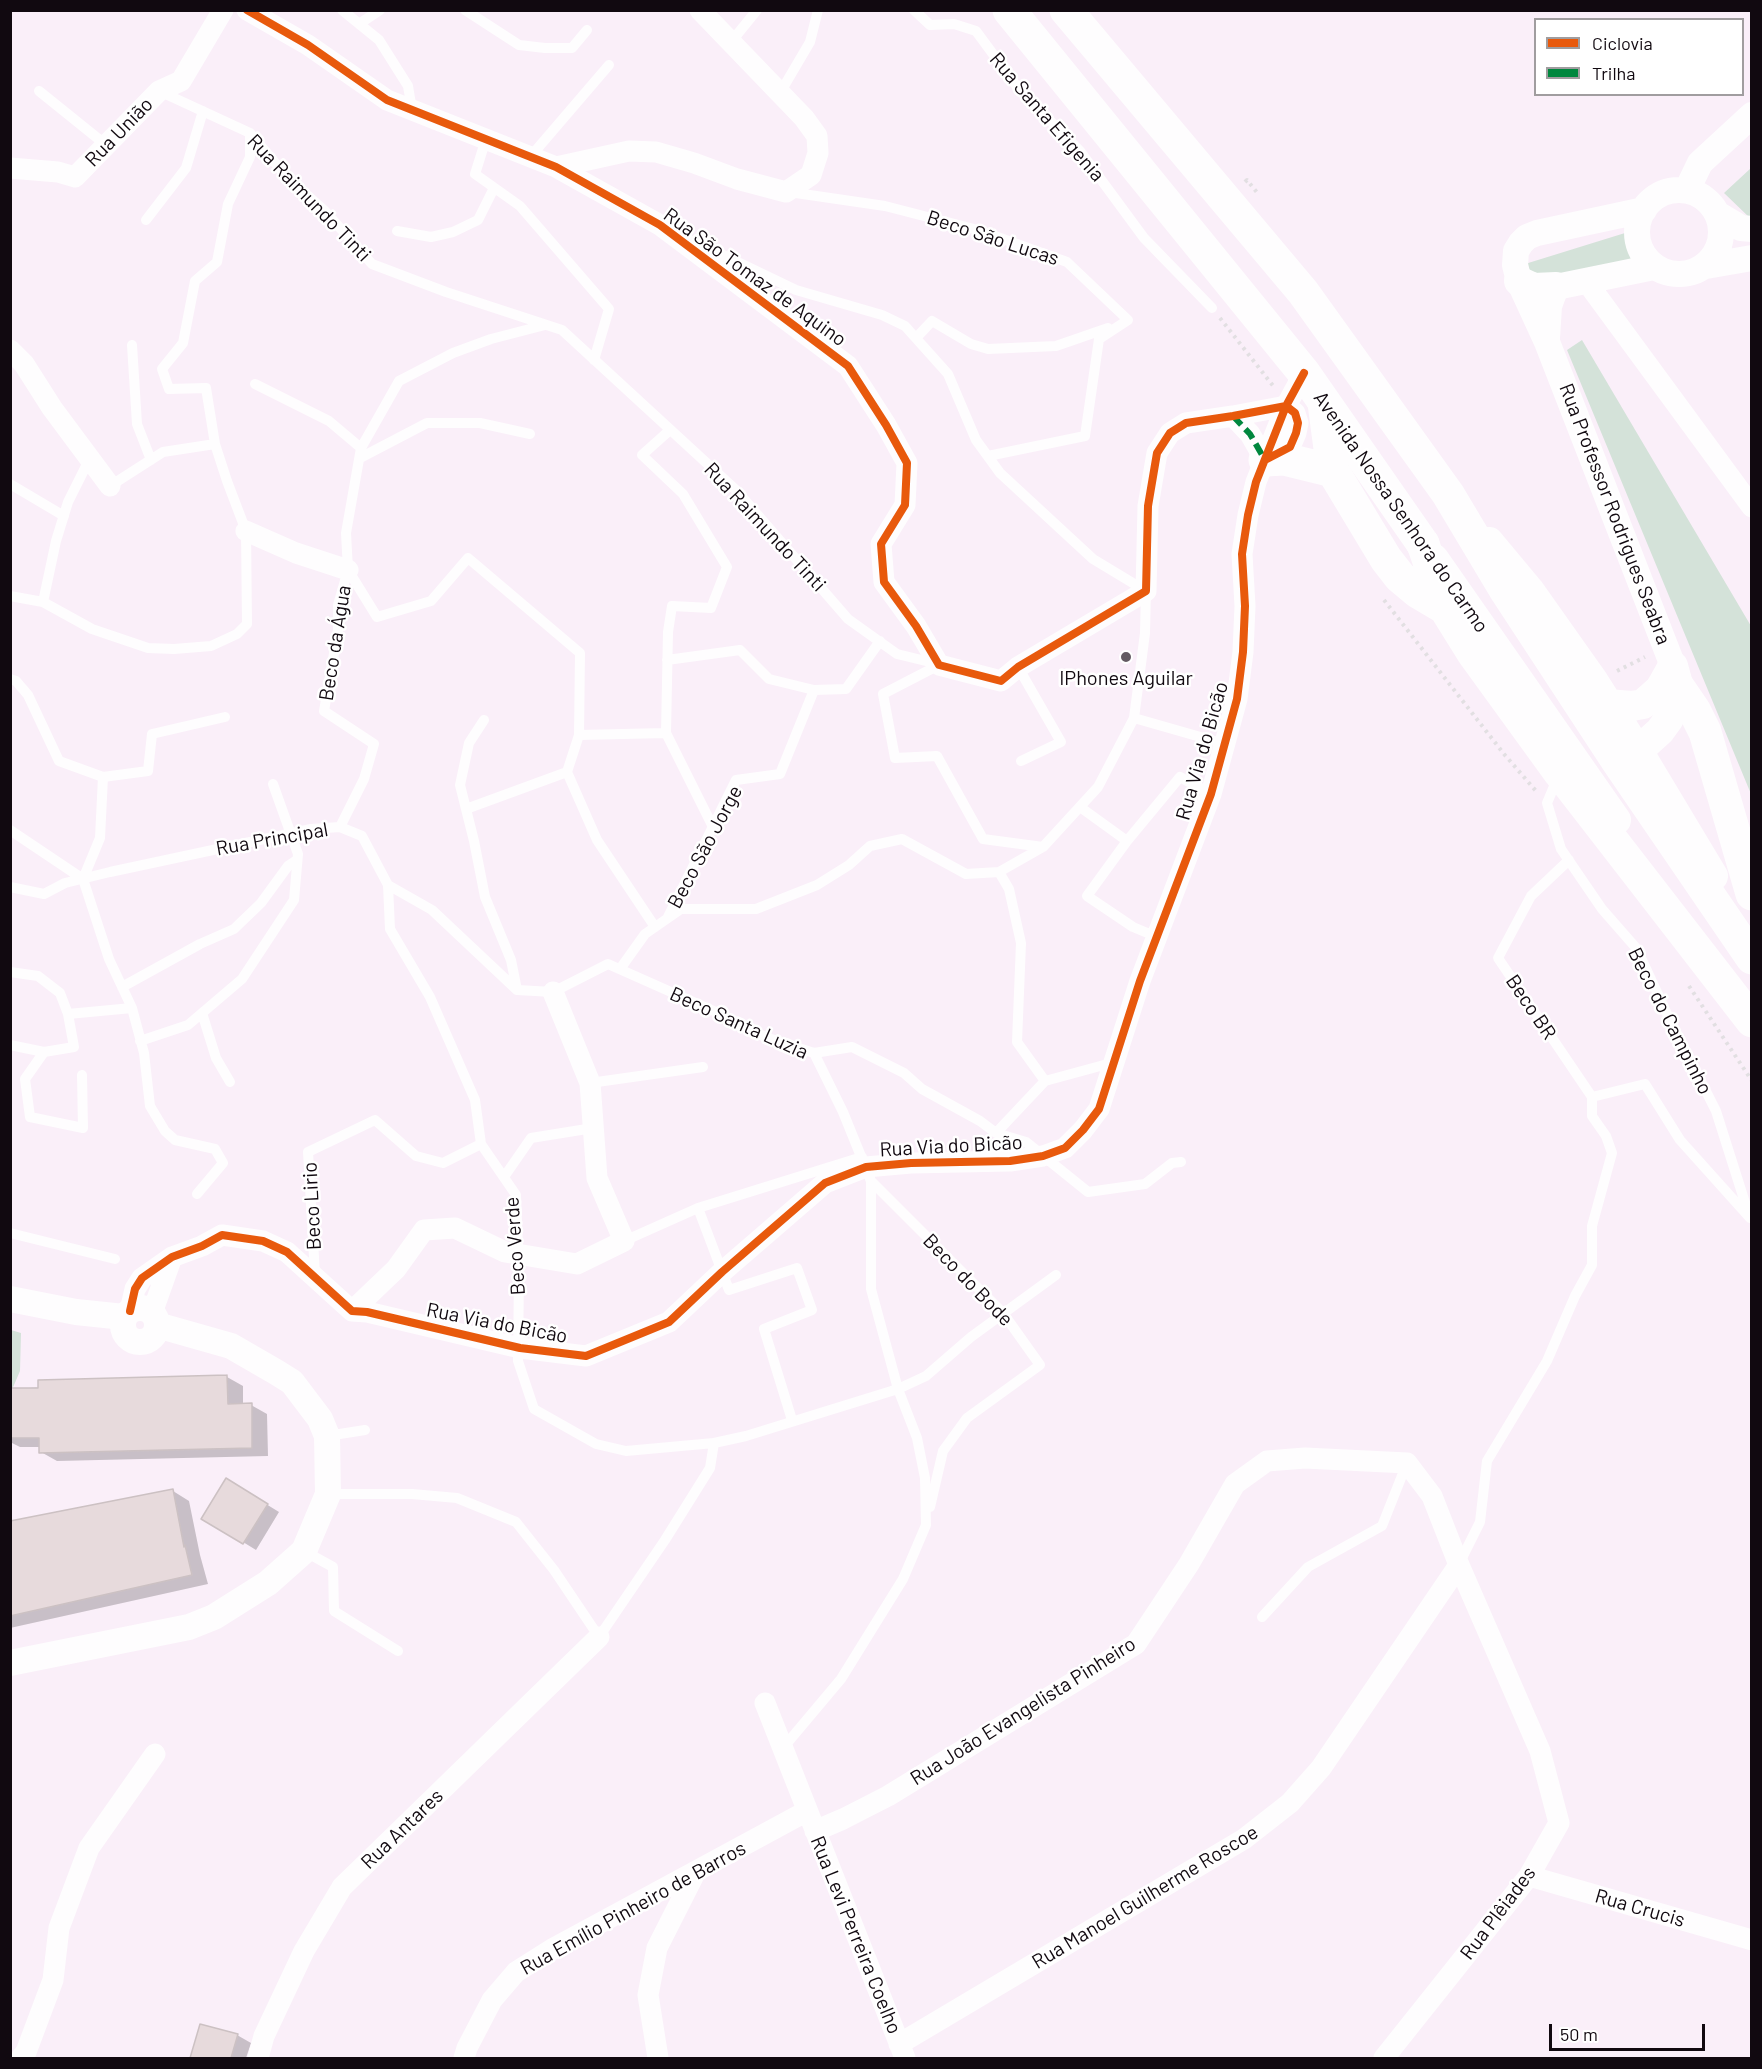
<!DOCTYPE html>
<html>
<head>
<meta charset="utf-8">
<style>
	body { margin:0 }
	#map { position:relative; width:1762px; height:2069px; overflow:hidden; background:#faeff9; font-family:Barlow,sans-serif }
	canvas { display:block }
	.frame { position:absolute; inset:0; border:12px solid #110910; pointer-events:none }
	.legend { position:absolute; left:1534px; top:18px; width:210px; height:78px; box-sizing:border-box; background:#fff; border:2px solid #a09d9f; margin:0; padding:8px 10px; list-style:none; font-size:18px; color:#110910 }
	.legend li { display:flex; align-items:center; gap:12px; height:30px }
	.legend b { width:30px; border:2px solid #a09d9f }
	.scale { position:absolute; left:1549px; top:2024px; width:156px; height:27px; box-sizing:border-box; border:3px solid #110910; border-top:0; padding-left:8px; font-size:18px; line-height:21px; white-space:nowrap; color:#110910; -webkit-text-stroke:4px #fff; paint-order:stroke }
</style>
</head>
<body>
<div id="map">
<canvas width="1762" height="2069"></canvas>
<div class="frame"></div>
<ul class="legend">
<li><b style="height:8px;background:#e8590c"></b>Ciclovia</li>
<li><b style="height:8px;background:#00873e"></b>Trilha</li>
</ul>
<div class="scale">50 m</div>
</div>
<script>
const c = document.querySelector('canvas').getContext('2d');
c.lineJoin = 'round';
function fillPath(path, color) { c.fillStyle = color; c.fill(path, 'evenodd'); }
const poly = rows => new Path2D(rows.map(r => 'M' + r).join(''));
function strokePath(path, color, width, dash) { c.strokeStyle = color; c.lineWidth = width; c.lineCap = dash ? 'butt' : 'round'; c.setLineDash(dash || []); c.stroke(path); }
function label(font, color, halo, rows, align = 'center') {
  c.font = font + ' Barlow,sans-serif'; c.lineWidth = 5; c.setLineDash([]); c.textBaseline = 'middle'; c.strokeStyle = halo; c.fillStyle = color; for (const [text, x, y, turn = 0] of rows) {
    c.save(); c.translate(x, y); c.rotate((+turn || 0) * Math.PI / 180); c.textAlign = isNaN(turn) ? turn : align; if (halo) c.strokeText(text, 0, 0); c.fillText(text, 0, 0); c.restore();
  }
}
fillPath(poly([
	[1751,168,1751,219,1724,193],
	[1625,233,1633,265,1530,287,1525,264],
	[1582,340,1751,626,1751,794,1567,350],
	[11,1330,21,1333,20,1371,11,1392]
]), '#d4e2d9');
fillPath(poly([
	[227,1377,243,1386,243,1405,251,1405,267,1414,268,1456,57,1461,41,1452,41,1447,20,1447,10,1442,10,1389],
	[227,1480,279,1512,256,1550,204,1518],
	[173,1491,189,1501,200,1555,208,1584,10,1628,10,1523],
	[201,2026,237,2035,251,2043,246,2058,191,2058]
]), '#0003');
const building = poly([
	[227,1375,228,1404,252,1403,252,1448,39,1453,39,1438,10,1438,10,1388,38,1388,38,1380,227,1375],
	[226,1478,268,1504,243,1544,201,1519,226,1478],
	[173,1489,184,1547,185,1545,192,1575,10,1616,10,1521,173,1489],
	[200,2024,238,2034,231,2058,190,2058,200,2024]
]);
fillPath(building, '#e7dadc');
strokePath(building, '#ccc1c3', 1.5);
strokePath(poly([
	[1245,182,1247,180,1259,195],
	[1220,318,1274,387],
	[1384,600,1504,754,1536,791],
	[1617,671,1645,657],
	[1689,986,1752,1081]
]), '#e2dfe2', 4, [3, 4.5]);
strokePath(poly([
	[342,10,379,40,408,86,412,110],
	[465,10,519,45,545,48,572,48,587,30],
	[914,10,930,25,954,24,976,31,1018,88,1080,151,1144,238,1212,308],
	[359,24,380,10],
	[731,42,757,10],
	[39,91,106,145],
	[159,91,250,133,287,177,325,211,372,264,446,292,562,330,737,491,848,619,897,654,938,664],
	[780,93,810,42,818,10],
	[486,139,475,174,520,206,609,309,594,360],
	[531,156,609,65],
	[789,192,885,206,978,230,1067,262,1128,320,1099,339,1085,436,988,456],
	[146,220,186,168,203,111],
	[397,231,431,237,453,232,478,220,494,188],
	[916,338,932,321,971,344,988,349,1056,346,1108,328],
	[132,345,137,424,151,460],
	[255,384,329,421,361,448],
	[670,430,642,455,683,494,727,567,711,608,672,606,668,632,666,733,713,827],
	[215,444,206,388,169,389,162,369,183,343,195,281,217,262,228,204,250,157,250,133],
	[360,458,427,423,480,423,530,434],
	[10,484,64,516],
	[348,570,377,617,431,601,468,558,580,653,579,735,567,772,597,840,655,927],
	[10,596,43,602,92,629,148,648,174,649,211,646,237,634,247,624,246,531,227,481,215,444,163,452,110,486],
	[43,602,56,541,68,502,90,458],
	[667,660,740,650,769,679,814,690],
	[939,665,883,694,895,758,937,756,983,839,1043,847],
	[1018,667,1061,742,1021,761],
	[10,679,16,681,28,695,59,761,103,777,100,838,83,879],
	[1134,718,1225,744],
	[484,720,469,743,460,785,474,841,485,897,511,960,517,990],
	[579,735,666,733],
	[103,777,148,771,152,734,225,717],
	[1558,777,1547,803,1561,849,1602,909,1637,949,1668,1016,1716,1111,1748,1212],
	[1080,807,1127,841,1180,777,1211,794],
	[466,809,567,772],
	[340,827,364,779,374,744,324,711,338,630,338,605,348,570,346,533,361,448,399,381,453,353,491,339,545,325],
	[10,830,83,879],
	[1127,841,1087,896,1133,927,1157,937],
	[1569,860,1531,896,1498,958,1592,1097],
	[999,872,1009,889,1021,943,1017,1042,1045,1081],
	[388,885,390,929,430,997,475,1100,481,1144,516,1195,519,1274,518,1361,534,1409,596,1444,626,1451,714,1443],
	[10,887,44,894,65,883,110,872,311,829,340,827,362,836,388,885,432,910,517,990,553,992,608,964,716,1012,765,1037,814,1053,843,1112,871,1181,871,1289,898,1389,917,1438,925,1478,926,1525,903,1579,841,1679,783,1748],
	[668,917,736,780,780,774,814,690,846,689,880,641],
	[620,969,645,934,681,909,756,909,817,885,849,865,870,846,902,839,966,874,999,872,1043,847,1098,787,1134,718,1145,633,1146,591,1093,559,1000,473,976,440,948,374,905,326,882,315,796,290,696,242],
	[10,972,38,976,60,993,68,1014],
	[122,987,200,944,234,929,261,903,288,866,297,860],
	[132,1008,144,1053,150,1106,165,1131,175,1140,215,1149,223,1163,197,1194],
	[202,1013,216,1058,230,1082],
	[140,1041,188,1025,242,979,294,900,298,854,273,784],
	[10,1045,44,1052],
	[814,1053,852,1047,904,1073,922,1089,980,1121,996,1133,1026,1142,1088,1192,1145,1184,1172,1163,1181,1162],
	[82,1075,83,1128,30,1117,25,1079,44,1052,74,1047,68,1014,132,1008,109,959,83,879],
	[590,1083,703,1067],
	[996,1133,1045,1081,1115,1062],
	[504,1177,531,1138,593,1128],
	[871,1181,1003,1313,1040,1365,967,1418,943,1451,930,1507],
	[698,1208,729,1290,797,1268,812,1310,764,1329,792,1420],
	[10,1233,115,1259],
	[624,1241,698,1208,862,1157],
	[315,1275,308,1152,375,1120,416,1156,443,1163,481,1144],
	[327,1436,365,1430],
	[328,1494,412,1494,457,1498,516,1522,554,1570,599,1637,665,1540,710,1468,714,1443,746,1436,898,1389,926,1376,971,1337,1056,1275],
	[304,1551,333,1567,334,1611,398,1651],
	[1459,1564,1480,1522,1487,1461,1547,1361,1575,1296,1592,1265,1592,1226,1612,1153,1606,1136,1592,1116,1592,1097,1645,1084,1680,1140,1750,1218],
	[1262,1617,1308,1567,1382,1526,1407,1463]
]), '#fefdfe', 10);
strokePath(poly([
	[247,10,308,45,387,100,556,167,660,225,848,366,886,425,907,463,905,505,881,544,884,582,916,626,939,665,1001,681,1018,667,1146,591,1148,506,1157,453,1170,433,1186,423,1233,416,1286,406,1295,413,1298,423,1296,433,1290,447,1268,459],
	[556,167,629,151,656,152,694,163,737,179,786,192,811,175,818,153,817,136,804,118,700,10],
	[10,168,58,172,75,177,159,91,181,81,223,10],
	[1586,281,1752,507],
	[10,350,24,364,52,408,110,486],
	[1233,416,1250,434,1265,460],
	[246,531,296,553,348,570],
	[130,1311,135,1289,142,1278,172,1257,202,1246,222,1235,263,1241,287,1252,352,1311,367,1312,520,1348,586,1356,669,1322,722,1272,825,1183,866,1167,911,1163,1010,1161,1043,1156,1065,1148,1083,1130,1099,1109,1140,981,1211,794,1237,699,1243,652,1245,606,1242,554,1248,515,1256,482,1286,406,1304,373],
	[352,1311,396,1269,424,1230,455,1228,505,1252,577,1264,624,1241,597,1178,590,1083,553,992],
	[152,1313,172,1257],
	[765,1703,905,2058],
	[815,1831,843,1819,888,1796,1136,1644,1189,1564,1235,1484,1267,1461,1305,1458,1407,1463,1432,1496,1459,1565,1540,1751,1559,1823,1529,1876,1384,2058],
	[1529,1876,1752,1940],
	[899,2044,1244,1839,1290,1803,1321,1768,1459,1565],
	[21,2058,26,2052,53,1980,59,1928,89,1848,155,1754],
	[258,2058,264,2036,304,1951,342,1887,599,1637],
	[464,2058,467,2048,492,2000,516,1972,554,1948,807,1811],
	[658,2058,648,1995,657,1948,695,1873]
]), '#fefdfe', 21);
strokePath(poly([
	'1637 232a42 42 0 1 1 84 0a42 42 0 1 1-84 0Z',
	[1687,190,1700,163,1752,115],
	[1644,210,1537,233,1527,237,1521,243,1516,251,1515,265,1519,281,1547,342,1673,666],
	[1719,215,1741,228,1752,229],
	[1706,266,1752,258],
	[1547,338,1549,306,1556,287,1654,267],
	[10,1299,76,1312,124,1317],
	'123 1325a17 17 0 1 1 34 0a17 17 0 1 1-34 0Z',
	[10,1663,189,1627,214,1617,268,1583,304,1551,328,1494,327,1436,320,1419,292,1382,276,1372,231,1346,157,1325]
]), '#fefdfe', 26);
strokePath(poly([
	[1519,281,1534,288,1556,287],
	[1489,542,1529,590,1594,682,1638,751,1713,876],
	[1434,559,1616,820],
	[1607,704,1632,706,1643,704,1660,689,1673,666],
	[1621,760,1638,751,1660,731,1668,720,1676,704,1679,688,1673,666]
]), '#fefdfe', 30);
strokePath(poly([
	[1009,10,1304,373,1423,544],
	[1066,10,1303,292,1448,494,1506,591,1618,762,1752,958]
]), '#fefdfe', 33);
strokePath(poly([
	[1324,403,1333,471],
	[1265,460,1284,459,1333,471,1386,559,1400,577,1418,592,1445,608],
	[1423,544,1445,608,1473,653,1560,773,1752,1021],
	[1679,688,1694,710,1705,732,1752,894]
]), '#fefdfe', 33);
strokePath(poly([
	[1233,416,1250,434,1265,460]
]), '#00873e', 6, [12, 6]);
strokePath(poly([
	[247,10,308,45,387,100,556,167,660,225,848,366,886,425,907,463,905,505,881,544,884,582,916,626,939,665,1001,681,1018,667,1146,591,1148,506,1157,453,1170,433,1186,423,1233,416,1286,406,1295,413,1298,423,1296,433,1290,447,1265,460],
	[130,1311,135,1289,142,1278,172,1257,202,1246,222,1235,263,1241,287,1252,352,1311,367,1312,520,1348,586,1356,669,1322,722,1272,825,1183,866,1167,911,1163,1010,1161,1043,1156,1065,1148,1083,1130,1099,1109,1140,981,1211,794,1237,699,1243,652,1245,606,1242,554,1248,515,1256,482,1286,406,1304,373]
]), '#e8590c', 8);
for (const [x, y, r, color] of [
	[1126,657,6,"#635a62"]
]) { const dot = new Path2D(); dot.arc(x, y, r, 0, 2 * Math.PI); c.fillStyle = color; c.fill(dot); strokePath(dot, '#fff', 2); }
label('20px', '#110910', '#fff', [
	["Rua Santa Efigenia",1047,117,49],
	["Rua União",119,132,-46],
	["Rua Raimundo Tinti",309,198,46],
	["Beco São Lucas",993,238,18],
	["Rua São Tomaz de Aquino",755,277,36],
	["Avenida Nossa Senhora do Carmo",1401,512,55],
	["Rua Professor Rodrigues Seabra",1615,514,69],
	["Rua Raimundo Tinti",765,527,47],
	["Beco da Água",335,643,-81],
	["Rua Via do Bicão",1202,751,-74],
	["Rua Principal",272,839,-10],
	["Beco São Jorge",705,847,-62],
	["Beco BR",1531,1007,56],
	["Beco do Campinho",1670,1021,63],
	["Beco Santa Luzia",739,1023,24],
	["Rua Via do Bicão",951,1146,-3],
	["Beco Lirio",312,1206,-93],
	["Beco Verde",515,1246,-94],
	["Beco do Bode",968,1280,46],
	["Rua Via do Bicão",497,1323,11],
	["Rua João Evangelista Pinheiro",1023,1711,-32],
	["Rua Antares",402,1829,-44],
	["Rua Manoel Guilherme Roscoe",1145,1897,-31],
	["Rua Emílio Pinheiro de Barros",633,1908,-29],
	["Rua Crucis",1640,1908,16],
	["Rua Plêiades",1498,1913,-53],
	["Rua Levi Perreira Coelho",856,1935,68]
]);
label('20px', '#110910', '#fff', [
	["IPhones Aguilar",1126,678]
]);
</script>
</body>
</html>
